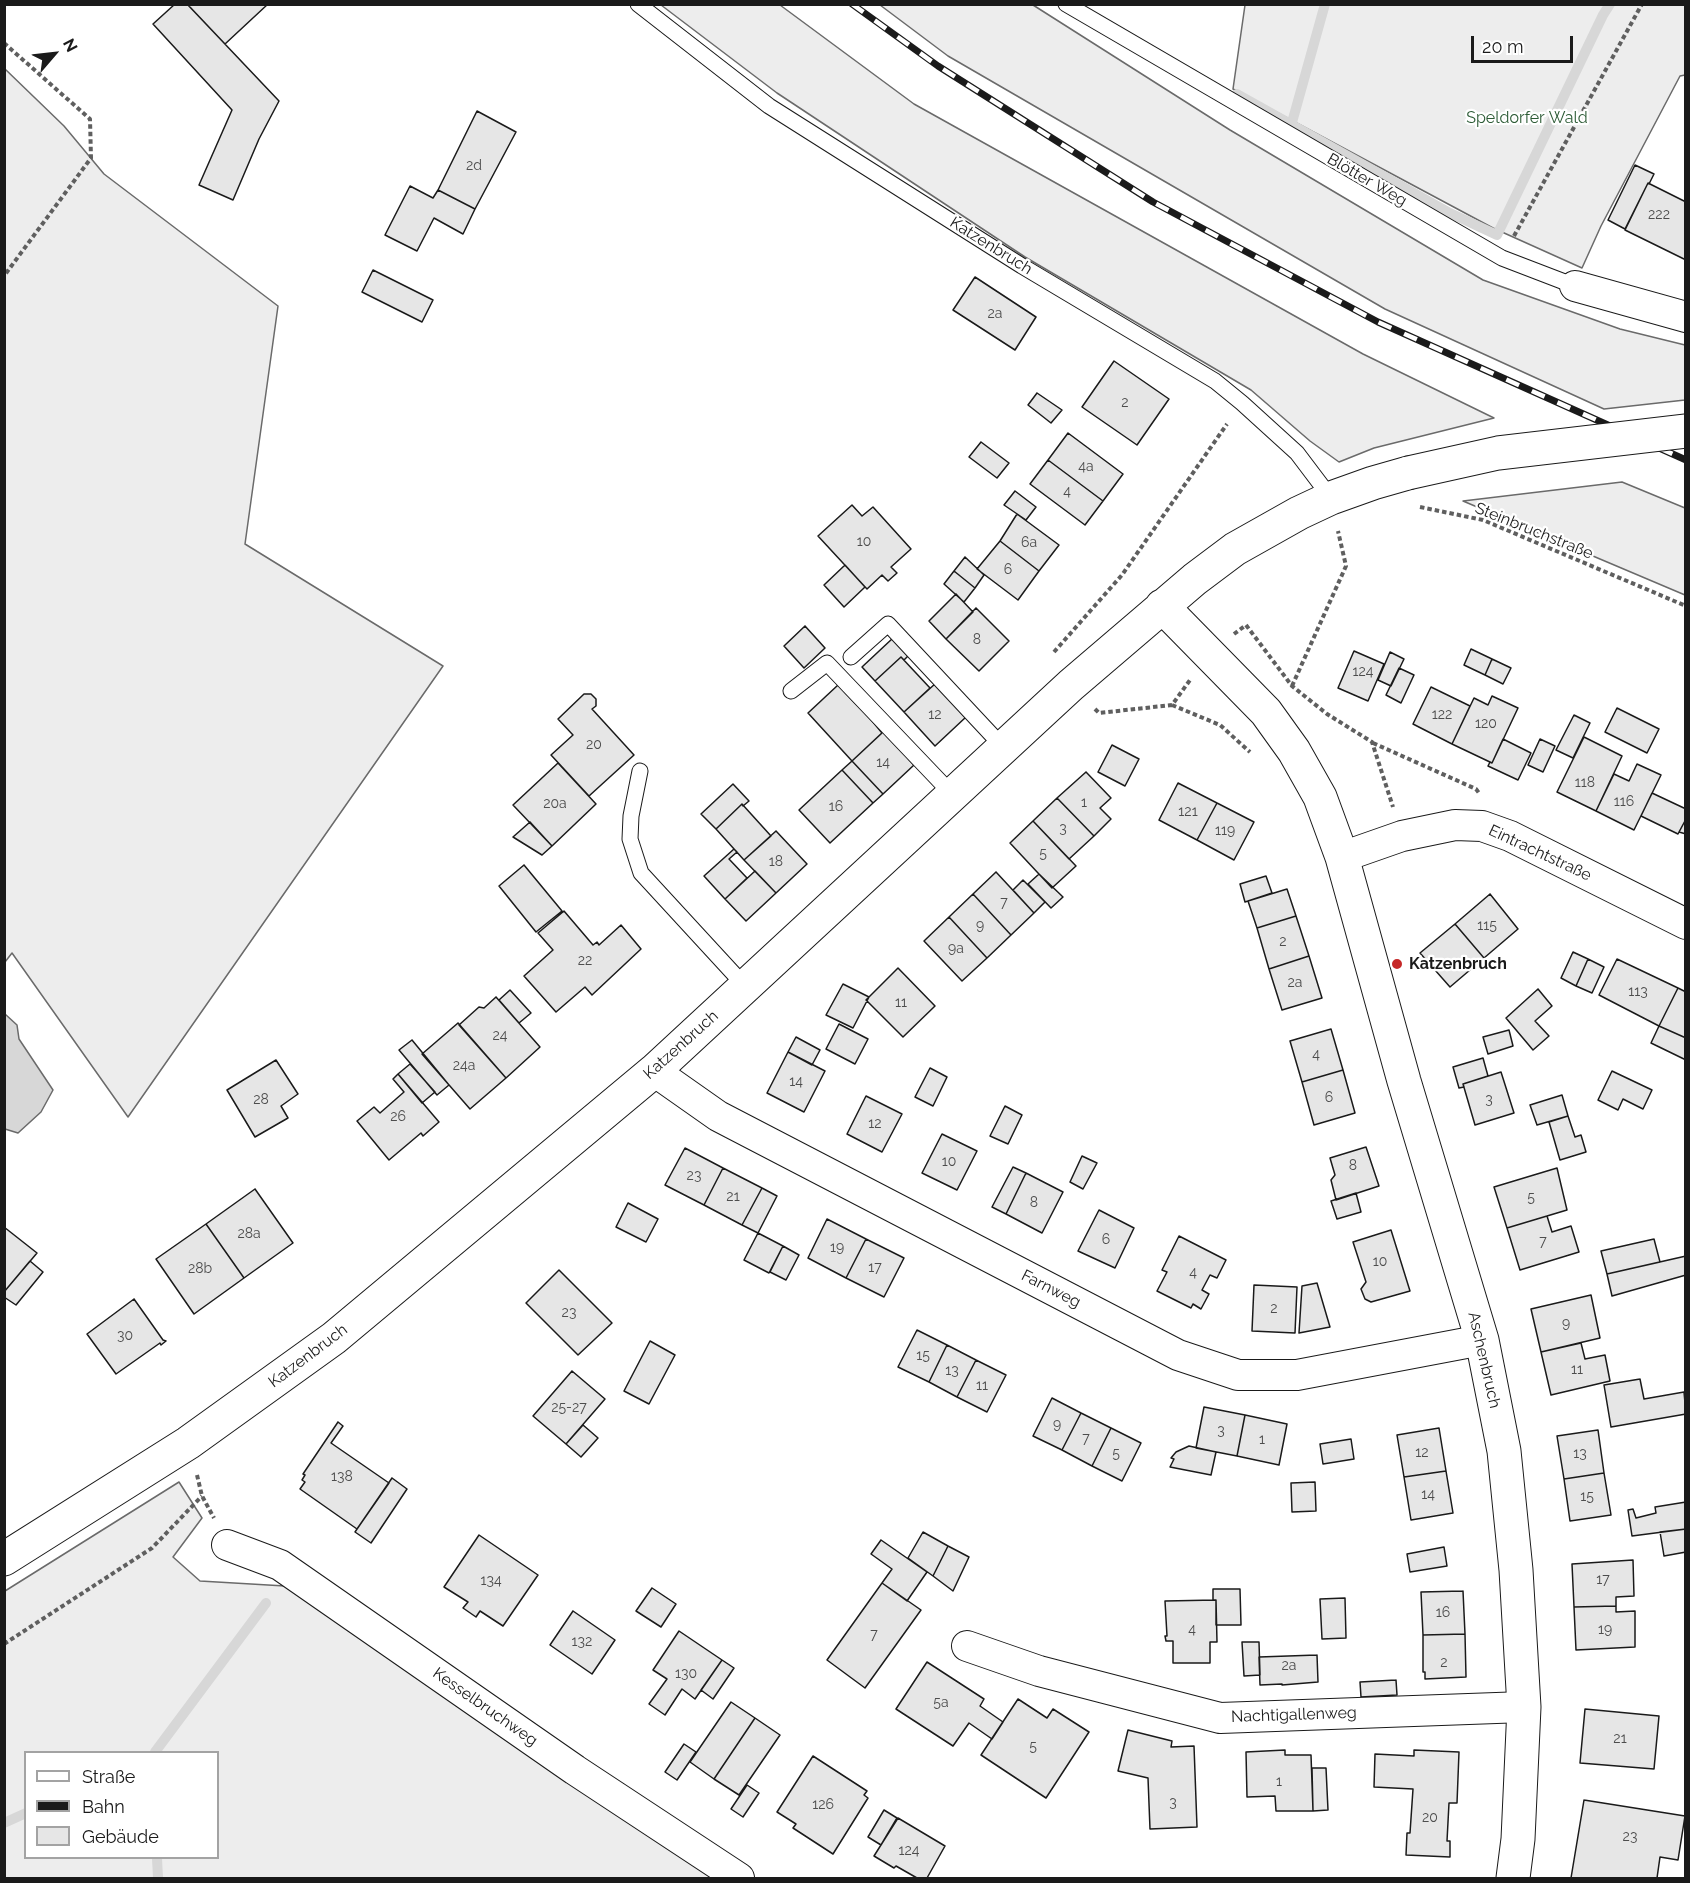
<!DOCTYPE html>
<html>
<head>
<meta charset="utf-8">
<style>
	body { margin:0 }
	#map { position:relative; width:1690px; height:1883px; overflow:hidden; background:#fff; font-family:Raleway,sans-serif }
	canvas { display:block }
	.frame { position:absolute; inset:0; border:6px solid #1a1a1a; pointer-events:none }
	.legend { position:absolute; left:24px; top:1751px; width:195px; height:108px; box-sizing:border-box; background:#fff; border:2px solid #a3a3a3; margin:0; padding:8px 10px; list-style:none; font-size:18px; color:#1a1a1a }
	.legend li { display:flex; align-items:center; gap:12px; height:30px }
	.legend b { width:30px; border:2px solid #a3a3a3 }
	.north { position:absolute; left:24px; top:24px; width:60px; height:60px; -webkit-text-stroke:4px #fff; paint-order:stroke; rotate:62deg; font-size:16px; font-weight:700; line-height:24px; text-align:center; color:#1a1a1a }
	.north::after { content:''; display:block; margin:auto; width:21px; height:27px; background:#1a1a1a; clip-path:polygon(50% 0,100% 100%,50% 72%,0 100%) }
	.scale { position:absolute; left:1471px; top:36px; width:102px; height:27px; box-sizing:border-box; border:3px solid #1a1a1a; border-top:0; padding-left:8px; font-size:18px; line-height:21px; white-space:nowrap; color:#1a1a1a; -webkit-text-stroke:4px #fff; paint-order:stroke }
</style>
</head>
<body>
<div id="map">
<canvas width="1690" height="1883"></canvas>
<div class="frame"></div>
<ul class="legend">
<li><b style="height:8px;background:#fff"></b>Straße</li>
<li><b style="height:8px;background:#1a1a1a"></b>Bahn</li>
<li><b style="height:16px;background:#e6e6e6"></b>Gebäude</li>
</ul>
<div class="north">N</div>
<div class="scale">20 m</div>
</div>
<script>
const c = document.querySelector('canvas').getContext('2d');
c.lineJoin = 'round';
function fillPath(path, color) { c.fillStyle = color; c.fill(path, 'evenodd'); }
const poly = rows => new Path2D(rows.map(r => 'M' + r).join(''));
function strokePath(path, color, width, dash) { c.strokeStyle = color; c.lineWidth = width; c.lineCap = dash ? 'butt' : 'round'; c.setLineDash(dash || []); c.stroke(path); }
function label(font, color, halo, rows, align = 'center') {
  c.font = font + ' Raleway,sans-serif'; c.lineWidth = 4.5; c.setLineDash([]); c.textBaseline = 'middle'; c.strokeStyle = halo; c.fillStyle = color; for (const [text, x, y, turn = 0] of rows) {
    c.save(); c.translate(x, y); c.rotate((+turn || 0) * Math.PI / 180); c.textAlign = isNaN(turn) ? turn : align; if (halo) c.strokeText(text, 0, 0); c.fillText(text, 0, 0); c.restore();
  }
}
const built = poly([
	[661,5,780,5,914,104,1363,354,1494,418,1374,448,1339,462,1310,441,1251,390,1025,257,777,93,661,5],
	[880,5,1033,5,1230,130,1483,280,1620,329,1685,345,1685,400,1604,409,1385,309,948,56,880,5],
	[1245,5,1685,5,1685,75,1680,76,1601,226,1582,268,1493,228,1233,89,1245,5],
	[5,69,64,126,104,174,278,306,245,544,443,666,128,1117,12,953,5,962,5,69],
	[1622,482,1685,508,1685,595,1463,501,1622,482],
	[179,1482,202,1518,173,1557,200,1581,285,1586,716,1878,5,1878,5,1591,179,1482],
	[26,1752,218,1752,218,1858,26,1858,26,1752]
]);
fillPath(built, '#ededed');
strokePath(built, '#6a6a6a', 1.5);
const water = poly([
	[5,1014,17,1025,19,1039,53,1090,41,1112,18,1133,5,1129,5,1014]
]);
fillPath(water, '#d7d7d7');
strokePath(water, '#6a6a6a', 1.5);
strokePath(poly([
	[1237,94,1450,213,1497,235,1603,15,1610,4],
	[1291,126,1325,4],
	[155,1752,266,1603],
	[4,1823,26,1813],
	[157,1858,158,1878]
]), '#d7d7d7', 10);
const building = poly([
	[175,4,187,4,279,101,259,139,233,200,199,185,232,110,153,24,175,4],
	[191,4,268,4,225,44,189,6,191,4],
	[477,111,516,132,475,209,438,190,477,111],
	[1635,165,1654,174,1649,184,1648,183,1625,229,1608,220,1635,165],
	[1648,183,1686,202,1686,260,1625,230,1648,183],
	[410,186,433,198,438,190,475,209,463,234,434,218,417,251,385,235,410,186],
	[373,270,433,300,422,322,362,292,373,270],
	[975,277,1036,317,1015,350,953,310,975,277],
	[1114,361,1169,399,1137,445,1082,407,1114,361],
	[1037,393,1062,410,1051,423,1028,405,1037,393],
	[1068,433,1123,474,1103,501,1048,460,1068,433],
	[981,442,1009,463,997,478,969,457,981,442],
	[1048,460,1103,501,1085,525,1030,484,1048,460],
	[1015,491,1036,507,1026,520,1004,505,1015,491],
	[852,505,862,516,873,507,911,549,891,567,897,573,888,581,882,575,867,589,818,536,852,505],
	[1017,514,1059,545,1039,571,1000,541,1017,514],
	[1000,541,1039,571,1018,600,977,569,1000,541],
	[965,557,984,575,975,588,954,571,965,557],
	[845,565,865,587,844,607,824,585,845,565],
	[954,571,975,588,964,602,944,584,954,571],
	[956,594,973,612,946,639,929,621,956,594],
	[976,608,1009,641,979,671,946,639,976,608],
	[805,626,825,648,804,668,784,646,805,626],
	[893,638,909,655,904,660,901,657,875,681,862,667,893,638],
	[1471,649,1492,659,1485,675,1464,665,1471,649],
	[1354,651,1384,664,1368,701,1338,688,1354,651],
	[1390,652,1404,659,1391,686,1378,680,1390,652],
	[901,657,930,688,904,712,875,681,901,657],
	[1492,659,1511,668,1503,684,1485,675,1492,659],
	[1399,668,1414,675,1401,703,1386,695,1399,668],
	[936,683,966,717,935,746,904,712,936,683],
	[838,685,859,707,860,706,882,733,852,761,808,713,838,685],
	[1431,687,1470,706,1452,744,1413,724,1431,687],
	[584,694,591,694,596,699,596,706,592,709,634,755,589,796,551,755,573,735,558,719,584,694],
	[1492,696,1518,708,1492,763,1452,744,1474,698,1488,705,1492,696],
	[1617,708,1659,729,1647,753,1605,732,1617,708],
	[1574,715,1590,723,1573,758,1556,750,1574,715],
	[884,731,914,765,883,794,852,761,884,731],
	[1584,737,1622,756,1596,811,1557,792,1584,737],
	[1503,739,1531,753,1518,780,1488,766,1490,762,1492,763,1503,739],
	[1540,739,1555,746,1543,772,1528,765,1540,739],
	[1112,745,1139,759,1125,786,1098,772,1112,745],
	[852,761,883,794,873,803,842,770,852,761],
	[558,763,596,804,552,846,513,805,558,763],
	[1637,764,1661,775,1634,830,1596,811,1614,774,1629,781,1637,764],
	[842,770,873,803,830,843,799,810,842,770],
	[1086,772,1111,798,1100,808,1111,819,1094,836,1057,798,1086,772],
	[1178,783,1217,803,1197,840,1159,820,1178,783],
	[733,784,749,801,743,806,742,804,716,829,701,814,733,784],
	[1652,793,1686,809,1686,819,1678,834,1641,816,1652,793],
	[1057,798,1094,836,1069,859,1033,821,1057,798],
	[1217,803,1254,822,1234,860,1197,840,1217,803],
	[742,804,771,836,744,860,716,829,742,804],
	[1686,819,1686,834,1679,832,1686,819],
	[1033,821,1076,866,1052,888,1010,843,1033,821],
	[530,822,552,846,542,855,513,837,530,822],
	[776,831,807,864,776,893,744,860,776,831],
	[734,849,737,852,729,859,747,878,725,899,704,876,734,849],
	[524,865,562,911,536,932,499,886,524,865],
	[755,871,776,893,746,921,725,899,755,871],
	[996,872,1034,913,1011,935,973,894,996,872],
	[1039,874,1063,897,1051,908,1028,884,1039,874],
	[1266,876,1272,893,1245,902,1240,884,1266,876],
	[1023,880,1045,902,1034,913,1013,890,1023,880],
	[1287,889,1296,916,1257,928,1248,901,1287,889],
	[973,894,1011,935,987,958,949,917,973,894],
	[1490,894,1518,929,1484,958,1455,924,1490,894],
	[564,911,593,945,597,942,599,945,621,925,641,949,592,995,585,987,556,1012,524,976,553,950,538,933,564,911],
	[1296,916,1309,956,1269,969,1257,928,1296,916],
	[949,917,987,958,962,981,924,941,949,917],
	[1455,924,1484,958,1450,987,1420,953,1455,924],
	[1573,952,1588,959,1576,986,1561,978,1573,952],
	[1309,956,1322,998,1282,1010,1269,969,1309,956],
	[1588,959,1604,967,1592,993,1576,986,1588,959],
	[1617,959,1678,988,1659,1026,1599,995,1617,959],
	[898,968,935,1006,903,1037,866,1000,898,968],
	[843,984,869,997,853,1028,826,1015,843,984],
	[1678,988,1686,992,1686,1038,1659,1026,1678,988],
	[1538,989,1552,1006,1535,1021,1549,1036,1533,1050,1506,1018,1538,989],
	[510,990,531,1013,519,1023,499,1000,510,990],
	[496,997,540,1047,506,1078,459,1025,479,1007,484,1008,496,997],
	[458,1023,506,1078,470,1109,422,1054,458,1023],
	[839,1024,868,1039,855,1064,826,1049,839,1024],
	[1659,1026,1686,1038,1686,1060,1651,1043,1659,1026],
	[1331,1029,1343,1070,1302,1082,1290,1041,1331,1029],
	[1509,1030,1513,1046,1488,1054,1483,1037,1509,1030],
	[796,1037,820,1050,812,1065,788,1052,796,1037],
	[412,1040,449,1085,437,1095,399,1050,412,1040],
	[788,1052,825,1071,804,1112,767,1093,788,1052],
	[1483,1058,1488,1076,1463,1084,1464,1087,1459,1088,1453,1067,1483,1058],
	[276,1060,298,1094,281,1106,288,1118,255,1137,227,1090,276,1060],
	[410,1064,435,1092,422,1103,398,1074,410,1064],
	[930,1068,947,1077,933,1106,915,1097,930,1068],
	[1343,1070,1355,1113,1314,1125,1302,1082,1343,1070],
	[1612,1071,1652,1090,1643,1109,1623,1099,1618,1110,1598,1100,1612,1071],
	[1501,1072,1514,1113,1475,1125,1463,1084,1501,1072],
	[398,1074,439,1122,423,1136,421,1133,389,1160,357,1121,374,1107,380,1113,404,1092,393,1079,398,1074],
	[1562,1095,1568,1116,1537,1125,1530,1105,1562,1095],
	[866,1096,902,1114,882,1152,847,1134,866,1096],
	[1005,1106,1022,1115,1008,1144,990,1136,1005,1106],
	[1568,1116,1575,1137,1581,1135,1586,1152,1560,1160,1549,1122,1568,1116],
	[942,1134,977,1151,957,1190,922,1173,942,1134],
	[1366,1147,1379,1186,1336,1200,1331,1180,1335,1175,1330,1158,1366,1147],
	[685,1148,723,1168,704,1205,665,1185,685,1148],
	[1082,1156,1097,1163,1083,1189,1070,1182,1082,1156],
	[1013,1167,1026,1173,1006,1214,992,1207,1013,1167],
	[723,1168,762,1188,742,1225,704,1205,723,1168],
	[1557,1168,1567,1210,1507,1228,1494,1187,1557,1168],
	[1026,1173,1063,1192,1042,1233,1006,1214,1026,1173],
	[762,1188,777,1196,758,1233,742,1225,762,1188],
	[255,1189,293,1243,244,1278,206,1224,255,1189],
	[1356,1193,1361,1212,1337,1219,1331,1201,1356,1193],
	[628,1203,658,1219,646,1242,616,1227,628,1203],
	[1099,1210,1134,1228,1115,1268,1078,1251,1099,1210],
	[1547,1216,1552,1232,1571,1226,1579,1252,1520,1270,1507,1228,1547,1216],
	[827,1219,866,1239,846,1278,808,1258,827,1219],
	[206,1224,244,1278,194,1314,156,1259,206,1224],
	[4,1227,37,1253,4,1292,4,1227],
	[1391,1230,1410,1291,1371,1302,1365,1299,1361,1289,1366,1282,1353,1242,1391,1230],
	[758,1233,783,1246,769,1273,744,1260,758,1233],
	[1179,1236,1226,1260,1217,1278,1210,1275,1202,1290,1209,1294,1201,1309,1193,1304,1191,1308,1157,1291,1167,1272,1162,1270,1179,1236],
	[866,1239,904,1258,884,1297,846,1278,866,1239],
	[1654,1239,1660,1262,1607,1274,1601,1251,1654,1239],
	[783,1246,799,1255,786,1280,770,1272,783,1246],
	[1686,1256,1686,1275,1612,1296,1607,1274,1686,1256],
	[30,1261,43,1272,16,1305,4,1297,4,1292,30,1261],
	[559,1270,612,1323,578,1355,526,1303,559,1270],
	[1317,1283,1330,1327,1299,1333,1302,1286,1317,1283],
	[1254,1285,1297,1287,1295,1333,1252,1331,1254,1285],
	[1591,1295,1600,1338,1541,1352,1531,1309,1591,1295],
	[134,1299,163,1340,166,1341,161,1345,160,1343,116,1374,87,1334,134,1299],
	[917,1330,947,1345,929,1382,898,1367,917,1330],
	[650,1341,675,1355,649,1404,624,1391,650,1341],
	[1581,1343,1585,1359,1605,1355,1610,1381,1551,1395,1541,1352,1581,1343],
	[947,1345,976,1360,957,1397,929,1382,947,1345],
	[976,1360,1006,1375,987,1412,957,1397,976,1360],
	[572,1371,605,1399,566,1444,533,1416,572,1371],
	[1640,1379,1644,1399,1684,1392,1686,1414,1611,1427,1604,1385,1640,1379],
	[1052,1398,1081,1413,1062,1450,1033,1436,1052,1398],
	[1204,1407,1245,1415,1237,1456,1196,1448,1204,1407],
	[1081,1413,1111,1428,1092,1466,1062,1450,1081,1413],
	[1245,1415,1287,1424,1279,1465,1237,1456,1245,1415],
	[338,1422,343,1426,331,1443,389,1483,357,1529,300,1489,305,1482,302,1480,305,1475,303,1474,338,1422],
	[583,1425,598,1438,581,1457,566,1444,583,1425],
	[1111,1428,1141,1443,1122,1481,1092,1466,1111,1428],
	[1439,1428,1446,1471,1404,1477,1397,1435,1439,1428],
	[1598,1430,1604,1473,1564,1479,1557,1436,1598,1430],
	[1351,1439,1354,1459,1323,1464,1320,1444,1351,1439],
	[1189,1446,1216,1452,1211,1475,1170,1467,1174,1459,1171,1458,1176,1452,1189,1446],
	[1446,1471,1453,1513,1411,1520,1404,1477,1446,1471],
	[1604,1473,1611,1515,1570,1521,1564,1479,1604,1473],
	[392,1478,407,1489,371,1543,355,1532,392,1478],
	[1315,1482,1316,1511,1292,1512,1291,1483,1315,1482],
	[1686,1502,1686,1529,1632,1536,1628,1510,1633,1509,1636,1518,1656,1513,1655,1507,1686,1502],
	[1686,1529,1686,1552,1664,1556,1660,1532,1686,1529],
	[923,1532,948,1546,933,1576,908,1558,923,1532],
	[479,1535,538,1575,503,1626,480,1611,476,1617,463,1608,468,1602,444,1587,479,1535],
	[881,1540,927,1572,907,1601,882,1583,892,1569,871,1554,881,1540],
	[948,1546,969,1557,953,1591,933,1576,948,1546],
	[1444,1547,1447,1566,1410,1572,1407,1554,1444,1547],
	[1633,1560,1634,1596,1616,1597,1616,1606,1574,1607,1572,1564,1633,1560],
	[882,1583,921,1610,865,1688,827,1660,882,1583],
	[652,1588,676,1604,661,1627,636,1611,652,1588],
	[1213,1589,1240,1589,1241,1625,1216,1625,1216,1600,1213,1600,1213,1589],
	[1463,1591,1465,1634,1423,1635,1421,1592,1463,1591],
	[1345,1598,1346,1638,1322,1639,1320,1599,1345,1598],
	[1216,1600,1217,1642,1210,1642,1210,1663,1173,1663,1173,1641,1166,1641,1165,1636,1167,1636,1165,1601,1216,1600],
	[1616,1606,1616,1612,1635,1611,1635,1647,1576,1650,1574,1607,1616,1606],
	[573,1611,615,1640,592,1674,550,1645,573,1611],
	[679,1631,722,1660,695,1699,682,1689,665,1715,649,1704,667,1679,653,1670,679,1631],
	[1465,1634,1466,1677,1425,1679,1425,1672,1423,1672,1423,1635,1465,1634],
	[1242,1642,1259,1642,1260,1675,1244,1676,1242,1642],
	[1317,1655,1318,1682,1282,1685,1282,1684,1260,1685,1259,1657,1317,1655],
	[722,1660,734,1668,713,1699,701,1690,722,1660],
	[927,1662,984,1699,980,1706,1003,1722,992,1739,969,1723,953,1746,896,1709,927,1662],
	[1396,1680,1397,1695,1361,1697,1360,1682,1396,1680],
	[1018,1699,1047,1718,1053,1709,1089,1732,1046,1798,981,1755,1018,1699],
	[731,1702,755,1718,714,1779,690,1762,731,1702],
	[1585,1709,1659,1716,1654,1769,1580,1763,1585,1709],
	[755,1718,780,1735,739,1795,714,1779,755,1718],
	[1128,1730,1172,1741,1171,1747,1194,1746,1197,1827,1150,1829,1148,1778,1118,1771,1128,1730],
	[684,1744,696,1752,677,1780,665,1772,684,1744],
	[1285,1750,1285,1755,1311,1755,1313,1811,1276,1811,1275,1796,1247,1797,1246,1752,1285,1750],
	[1414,1750,1459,1752,1457,1803,1449,1803,1447,1841,1450,1841,1450,1857,1406,1855,1407,1833,1410,1833,1413,1789,1374,1787,1375,1754,1414,1756,1414,1750],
	[813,1756,867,1791,864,1795,868,1798,833,1854,793,1828,796,1824,777,1812,813,1756],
	[1312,1768,1326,1768,1328,1810,1313,1811,1312,1768],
	[747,1785,759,1793,743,1817,731,1809,747,1785],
	[1584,1800,1685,1816,1678,1860,1660,1857,1657,1878,1571,1878,1584,1800],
	[884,1810,897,1818,881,1845,868,1837,884,1810],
	[898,1818,945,1846,927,1878,917,1878,896,1866,894,1868,874,1856,898,1818]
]);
fillPath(building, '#e6e6e6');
strokePath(building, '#1a1a1a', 1.5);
const service = poly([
	[638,4,769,106,1022,266,1215,381,1242,403,1297,453,1331,498],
	[1066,4,1502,258,1575,286],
	[851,657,888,624,1003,747],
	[791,691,827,663,952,794],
	[640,771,631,816,630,839,641,873,745,986]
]);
const minor = poly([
	[1575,286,1686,317],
	[1342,857,1402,836,1455,825,1482,826,1510,836,1686,924],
	[654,1071,718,1116,1178,1355,1238,1375,1297,1375,1482,1340],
	[227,1545,280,1565,575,1770,739,1878],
	[967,1646,1039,1671,1220,1718,1524,1707]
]);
const tertiary = poly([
	[1162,606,1266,712,1294,751,1320,797,1342,857,1404,1081,1482,1340,1504,1451,1516,1570,1524,1707,1518,1839,1513,1878],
	[4,1559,188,1443,334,1338,654,1071,1071,685,1195,579,1235,549,1299,513,1331,498,1373,483,1408,473]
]);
strokePath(service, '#1a1a1a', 17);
strokePath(minor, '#1a1a1a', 32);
strokePath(tertiary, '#1a1a1a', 35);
strokePath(poly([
	[4,43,90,119,91,158,4,276],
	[1514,236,1642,4],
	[1420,507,1483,520,1686,606],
	[1234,634,1246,625,1292,686,1327,714,1372,742,1393,807],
	[1054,652,1122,575,1227,424],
	[1292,686,1346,566,1338,531],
	[1172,705,1220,725,1250,752],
	[1095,709,1099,713,1172,705,1190,680],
	[1373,743,1476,789,1479,793],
	[197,1475,202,1496,214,1518],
	[4,1644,152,1548,202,1496]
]), '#5f5f5f', 4, [4.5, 3]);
strokePath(service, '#fff', 15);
strokePath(minor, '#fff', 30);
strokePath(tertiary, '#fff', 33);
const rail = poly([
	[852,4,938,66,1153,202,1378,322,1686,460]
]);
strokePath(rail, '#1a1a1a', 7);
strokePath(rail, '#fff', 4.5, [14]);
const tertiaryBridge = poly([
	[1408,473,1498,453,1686,431]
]);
strokePath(tertiaryBridge, '#1a1a1a', 35, []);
strokePath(tertiaryBridge, '#fff', 33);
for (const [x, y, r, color] of [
	[1397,964,6,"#c62828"]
]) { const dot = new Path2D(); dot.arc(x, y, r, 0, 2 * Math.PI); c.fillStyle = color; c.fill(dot); strokePath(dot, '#fff', 2); }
label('14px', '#4d4d4d', null, [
	["2d",474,166],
	["222",1659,215],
	["2a",995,314],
	["2",1125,403],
	["4a",1086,467],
	["4",1067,492],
	["10",864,542],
	["6a",1029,543],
	["6",1008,570],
	["8",977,640],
	["124",1363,672],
	["12",935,715],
	["122",1442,715],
	["120",1486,724],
	["20",594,745],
	["14",883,763],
	["118",1585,783],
	["116",1624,802],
	["1",1084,803],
	["20a",555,804],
	["16",836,807],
	["121",1188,812],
	["3",1063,829],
	["119",1225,831],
	["5",1043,854],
	["18",776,862],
	["7",1004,903],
	["9",980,926],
	["115",1487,926],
	["2",1283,942],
	["9a",956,949],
	["22",585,961],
	["2a",1295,983],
	["113",1638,992],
	["11",901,1003],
	["24",500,1036],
	["4",1316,1055],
	["24a",464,1066],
	["14",796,1082],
	["6",1329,1098],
	["28",261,1100],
	["3",1489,1100],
	["26",398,1117],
	["12",875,1124],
	["10",949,1162],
	["8",1353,1166],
	["23",694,1176],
	["21",733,1197],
	["5",1531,1198],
	["8",1034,1203],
	["28a",249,1234],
	["6",1106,1240],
	["7",1543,1242],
	["19",837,1248],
	["10",1380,1262],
	["17",875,1268],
	["28b",200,1269],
	["4",1193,1273],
	["2",1274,1309],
	["23",569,1313],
	["9",1566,1324],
	["30",125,1336],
	["15",923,1356],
	["11",1577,1370],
	["13",952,1371],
	["11",982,1386],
	["25-27",569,1408],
	["9",1057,1425],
	["3",1221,1431],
	["7",1086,1439],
	["1",1262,1440],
	["12",1422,1453],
	["5",1116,1454],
	["13",1580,1454],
	["138",342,1477],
	["14",1428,1495],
	["15",1587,1497],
	["17",1603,1580],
	["134",491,1581],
	["16",1443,1613],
	["4",1192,1630],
	["19",1605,1630],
	["7",874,1635],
	["132",582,1642],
	["2",1444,1663],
	["2a",1289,1666],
	["130",686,1674],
	["5a",941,1703],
	["21",1620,1739],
	["5",1033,1747],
	["1",1279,1782],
	["3",1173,1803],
	["126",823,1805],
	["20",1430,1818],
	["23",1630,1837],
	["124",909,1851]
]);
label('16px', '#2b5a34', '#fff', [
	["Speldorfer Wald",1527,118]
]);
label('16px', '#1a1a1a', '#fff', [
	["Blötter Weg",1367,180,30],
	["Katzenbruch",991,246,32],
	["Steinbruchstraße",1534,531,22],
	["Eintrachtstraße",1540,853,25],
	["Katzenbruch",681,1045,-42],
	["Farnweg",1051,1289,27],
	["Katzenbruch",308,1356,-37],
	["Aschenbruch",1484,1360,77],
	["Kesselbruchweg",485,1707,35],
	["Nachtigallenweg",1294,1715,-2]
]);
label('bold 16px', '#1a1a1a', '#fff', [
	["Katzenbruch",1409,964]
], 'left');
</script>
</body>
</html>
